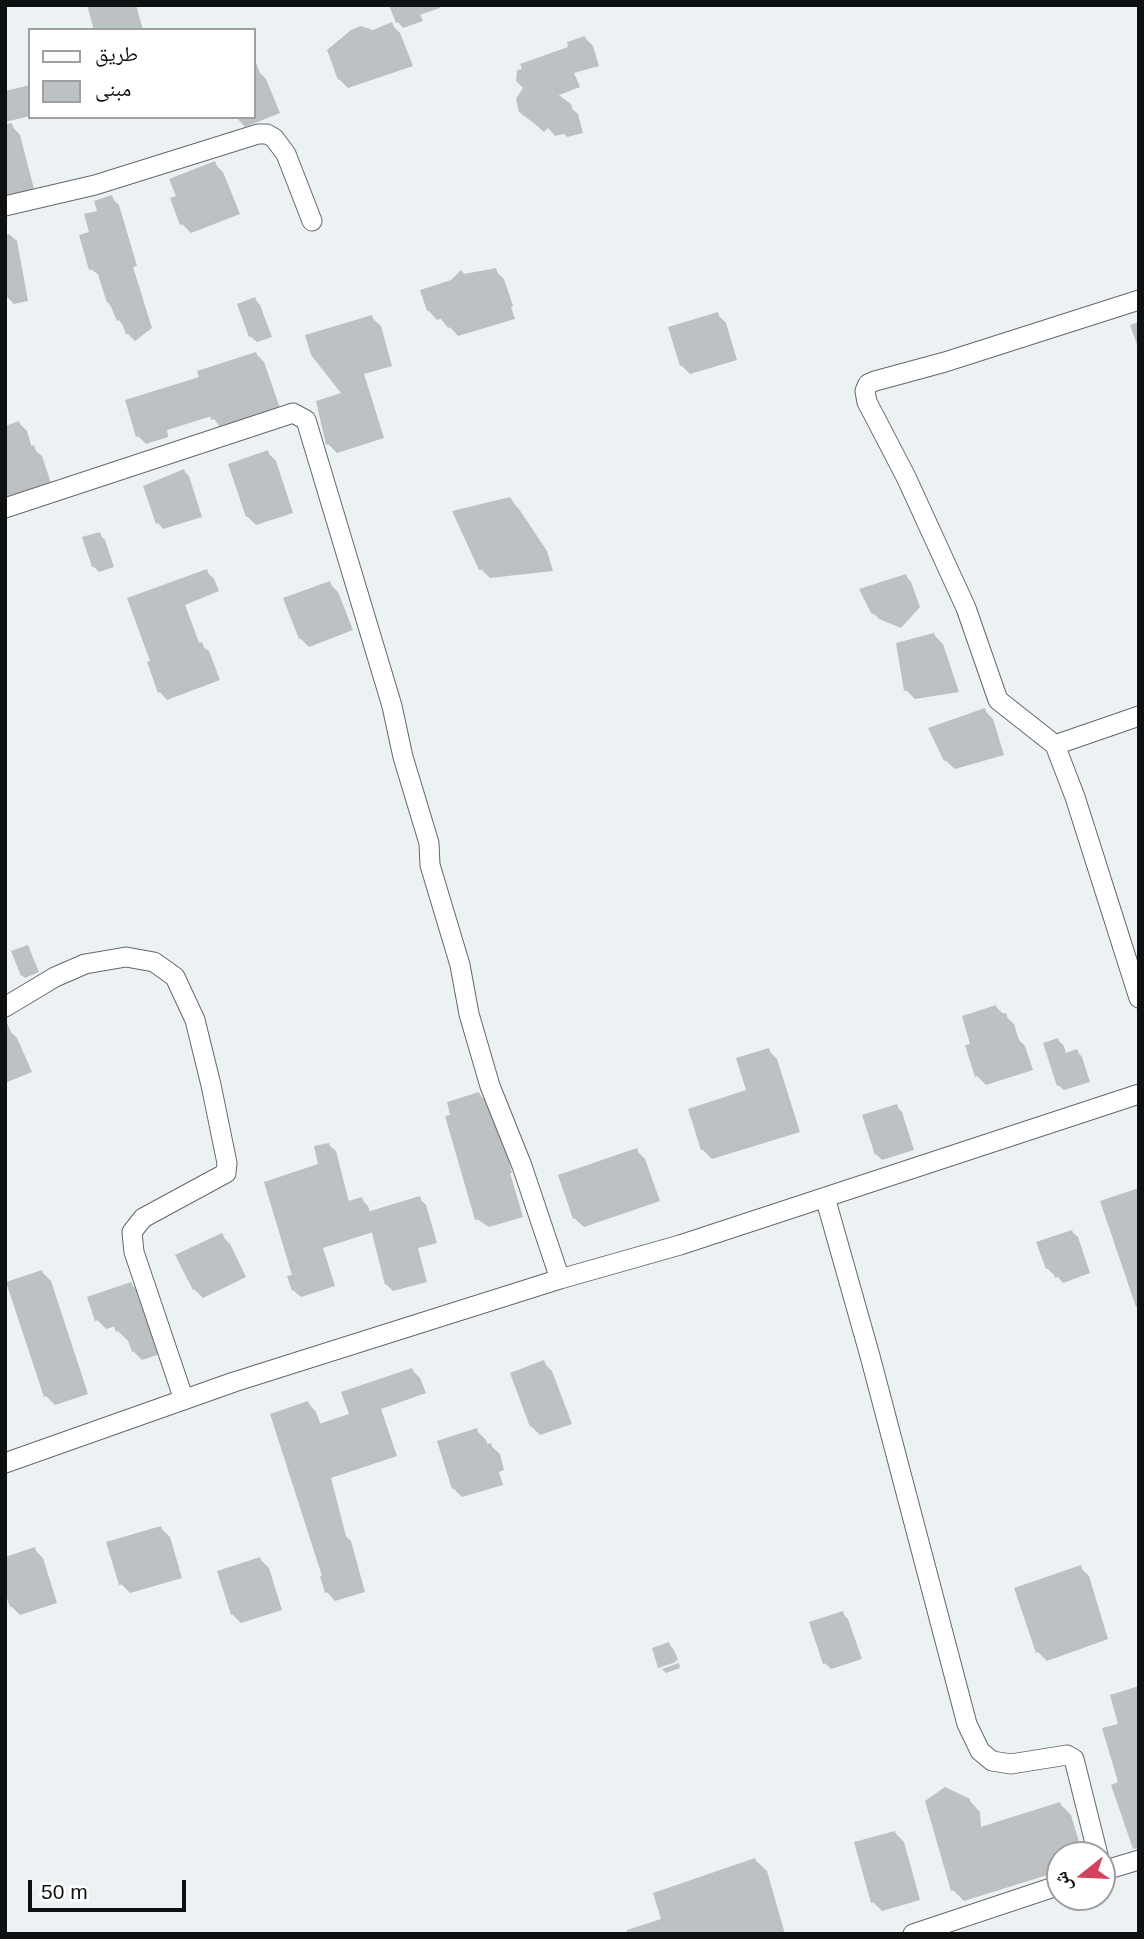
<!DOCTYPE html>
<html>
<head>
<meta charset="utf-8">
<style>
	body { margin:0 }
	#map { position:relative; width:1144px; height:1939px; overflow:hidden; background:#ecf1f3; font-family:Arial,"Noto Naskh Arabic",sans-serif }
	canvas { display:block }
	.frame { position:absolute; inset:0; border:7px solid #0e1011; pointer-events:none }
	.legend { position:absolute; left:28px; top:28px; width:228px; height:91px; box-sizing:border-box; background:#fff; border:2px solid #9f9fa0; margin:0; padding:9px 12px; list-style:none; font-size:21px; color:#0e1011 }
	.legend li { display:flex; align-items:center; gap:14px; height:35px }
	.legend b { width:35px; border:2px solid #9f9fa0 }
	.north { position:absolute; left:1046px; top:1841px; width:70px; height:70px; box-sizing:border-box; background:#fff; border:2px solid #9f9fa0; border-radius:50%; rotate:252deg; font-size:19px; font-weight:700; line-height:28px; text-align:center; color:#0e1011 }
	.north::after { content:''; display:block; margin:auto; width:24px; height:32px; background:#d2425d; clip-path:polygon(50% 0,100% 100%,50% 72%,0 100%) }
	.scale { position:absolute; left:28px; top:1880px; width:158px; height:32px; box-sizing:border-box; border:4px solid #0e1011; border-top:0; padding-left:9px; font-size:21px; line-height:24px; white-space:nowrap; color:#0e1011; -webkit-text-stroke:5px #fff; paint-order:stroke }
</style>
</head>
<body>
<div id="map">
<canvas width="1144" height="1939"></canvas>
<div class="frame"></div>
<ul class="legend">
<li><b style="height:9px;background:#fff"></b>طريق</li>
<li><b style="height:19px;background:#bcc1c4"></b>مبنى</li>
</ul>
<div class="north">ش</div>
<div class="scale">50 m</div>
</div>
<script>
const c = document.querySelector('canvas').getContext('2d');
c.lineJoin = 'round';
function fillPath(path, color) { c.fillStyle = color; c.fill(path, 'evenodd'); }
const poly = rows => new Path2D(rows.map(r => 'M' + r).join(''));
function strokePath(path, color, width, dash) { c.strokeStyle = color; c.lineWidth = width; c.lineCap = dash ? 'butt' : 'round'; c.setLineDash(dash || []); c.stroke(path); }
fillPath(poly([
	[89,5,136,5,143,30,96,30],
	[416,5,423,21,403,28,398,22],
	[391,24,400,33,413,66,348,88,339,79],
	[585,38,593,46,599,66,574,73,580,87,557,96,578,114,583,133,567,137,564,134,555,136,548,128,544,132,520,111,570,48],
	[258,71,266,79,280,113,245,127,236,117,254,117,254,72],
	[30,87,30,116,5,122,5,93],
	[11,125,20,135,34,189,5,196,5,127],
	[214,163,223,172,240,214,191,233,182,224],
	[111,197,119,205,137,266,133,267,152,328,135,341,128,334,108,302,100,276,91,269,92,233,99,212],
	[9,234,17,241,28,301,14,304,6,296,5,291,5,235],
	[495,270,504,279,513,306,511,307,515,319,458,336,442,318,437,320,428,310,465,276],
	[255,299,260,305,272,337,257,342,251,337,240,305],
	[717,314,726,323,737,360,690,374,681,365],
	[371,317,381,326,392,366,364,374,384,438,337,453,328,444],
	[1139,322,1139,350,1130,325],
	[256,354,264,362,281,411,220,427,212,416,167,430,168,437,146,444,138,436,201,379],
	[19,423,27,431,32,448,42,456,51,483,5,497,5,428],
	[267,452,276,461,293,513,256,525,247,516],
	[184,471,189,476,202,517,163,529,158,523],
	[509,499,519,509,547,551,553,571,490,578,481,569],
	[99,534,105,540,114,567,99,572,93,566],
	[206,571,214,579,219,591,185,605,200,645,209,651,220,680,167,700,160,692,152,662,130,599],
	[906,576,911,582,920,607,901,628,879,619,873,612],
	[329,583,338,592,353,630,309,647,300,638],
	[934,635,943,644,959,692,915,699,906,690],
	[984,710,993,719,1004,755,955,769,945,760],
	[28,947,39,972,25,978,22,975],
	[996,1007,1014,1024,1019,1040,1025,1046,1033,1070,986,1085,977,1076,973,1045],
	[12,1033,17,1038,32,1072,5,1083,5,1035],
	[1058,1040,1064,1046,1066,1054,1077,1051,1082,1057,1090,1082,1064,1090,1058,1085],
	[768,1050,777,1059,800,1132,712,1159,703,1150,690,1110,748,1091],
	[479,1094,485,1100,508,1158,512,1173,510,1173,523,1217,489,1227,477,1219],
	[896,1106,902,1112,914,1150,882,1160,876,1154],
	[329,1145,336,1151,349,1202,361,1199,368,1206,370,1212,419,1198,426,1205,437,1243,418,1248,427,1282,393,1291,386,1284,373,1232,323,1248,335,1286,301,1297,294,1291,290,1277,294,1276,320,1165],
	[636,1150,645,1159,660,1201,584,1227,574,1218],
	[1072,1232,1078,1237,1090,1273,1063,1283,1055,1273,1053,1274,1047,1268],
	[221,1235,230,1244,246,1277,203,1298,194,1289],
	[42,1272,51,1281,88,1394,55,1405,46,1396],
	[131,1284,140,1293,160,1354,142,1360,133,1351,129,1339,127,1340,118,1331,116,1326,106,1329,97,1320],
	[543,1362,552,1371,572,1424,540,1435,531,1426],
	[412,1370,420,1378,426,1393,381,1409,397,1456,331,1478,346,1536,351,1541,365,1592,335,1601,327,1592,308,1403,316,1412,321,1425,351,1415],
	[476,1430,486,1440,488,1446,490,1445,500,1454,504,1470,499,1472,503,1485,462,1497,453,1488],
	[161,1528,170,1537,182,1578,130,1593,121,1584],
	[34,1549,43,1558,57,1603,20,1615,11,1606],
	[260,1559,269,1568,282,1610,241,1623,232,1614],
	[1080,1567,1089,1576,1108,1639,1047,1661,1038,1652],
	[842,1613,848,1619,862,1659,831,1669,825,1663],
	[669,1644,674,1650,678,1660,661,1665,661,1668,660,1667],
	[679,1663,680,1668,666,1673,662,1669],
	[969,1800,980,1812,981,1829,1060,1804,1071,1815,1083,1855,1060,1855,1060,1871,964,1901,953,1890],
	[895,1833,904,1842,920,1900,882,1911,873,1902],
	[755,1860,767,1871,785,1934,620,1934,663,1920]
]), '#0003');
fillPath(poly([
	[87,5,131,5,138,30,94,30],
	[389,5,440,5,440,8,396,23],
	[392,22,405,56,338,80,327,50,351,30,361,26,373,30],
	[585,36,592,58,567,65,572,78,549,88,571,104,576,125,557,130,556,126,545,128,541,119,535,124,519,112,516,99,523,88,516,81,517,70,522,69,520,64,568,47,567,42],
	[254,58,273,105,254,113],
	[30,85,30,109,5,116,5,91],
	[12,123,26,181,5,185,5,124],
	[215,161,232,205,180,225,170,198,176,196,169,179],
	[112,195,130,258,126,259,145,320,126,335,121,319,117,321,109,302,107,303,96,268,89,270,79,235,89,232,84,214,97,211,94,201],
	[496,268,505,297,503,298,507,310,448,328,434,310,427,311,420,290,451,280,461,270,464,274],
	[255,297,267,331,249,337,237,304],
	[718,312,729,351,680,366,668,327],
	[372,315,384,357,356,365,376,429,326,445,316,401,341,393,311,355,305,335],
	[256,352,274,403,211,420,208,408,160,423,161,429,136,437,125,400,199,377,197,371],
	[19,421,26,447,34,445,44,475,5,487,5,426],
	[268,450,285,504,246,517,228,464],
	[184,469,197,512,156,524,143,486],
	[510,497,538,540,546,562,479,570,452,511],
	[100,532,109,561,92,567,82,537],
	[207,569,212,584,179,597,196,644,202,642,213,673,158,693,147,662,150,661,127,598],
	[906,574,915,601,895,624,871,613,859,589],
	[330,581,345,621,299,639,283,598],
	[934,633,951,683,904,691,896,643],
	[985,708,996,747,944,761,928,728],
	[28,945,38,970,21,976,11,951],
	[996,1005,999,1015,1006,1013,1013,1036,1016,1034,1025,1061,975,1077,965,1045,970,1044,962,1016],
	[5,1019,27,1066,5,1075],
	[1058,1038,1063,1054,1077,1049,1086,1076,1057,1086,1043,1043],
	[769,1048,792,1123,701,1150,688,1109,746,1090,736,1058],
	[479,1092,503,1151,507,1167,505,1168,518,1211,481,1222,480,1219,475,1220,445,1116,450,1115,447,1102],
	[897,1104,909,1144,875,1155,862,1115],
	[329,1143,345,1202,362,1197,367,1212,420,1196,431,1236,413,1242,421,1276,385,1285,370,1225,317,1241,330,1279,292,1291,287,1276,292,1275,264,1182,318,1164,314,1146],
	[637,1148,652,1192,573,1219,558,1175],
	[1139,1188,1139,1307,1136,1307,1100,1201],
	[1072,1230,1085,1267,1055,1278,1051,1267,1046,1269,1036,1242],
	[222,1233,239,1268,193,1290,175,1255],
	[42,1270,80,1385,44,1397,6,1282],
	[131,1282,152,1345,132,1352,124,1329,116,1332,111,1316,95,1321,87,1297],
	[544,1360,564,1415,530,1427,510,1373],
	[412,1368,418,1384,373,1401,389,1447,323,1470,339,1531,343,1530,358,1584,325,1593,320,1576,322,1576,270,1414,308,1401,316,1425,349,1414,341,1392],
	[477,1428,482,1446,491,1443,496,1461,491,1463,495,1476,452,1489,437,1441],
	[161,1526,174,1569,119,1585,106,1542],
	[35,1547,49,1594,10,1607,5,1592,5,1557],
	[260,1557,275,1601,231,1615,217,1571],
	[1081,1565,1100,1630,1036,1653,1014,1588],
	[843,1611,857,1653,823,1664,809,1622],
	[669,1642,676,1662,658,1668,652,1648],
	[1139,1686,1139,1848,1133,1849,1111,1785,1118,1782,1102,1728,1118,1724,1110,1695],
	[945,1787,970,1799,971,1830,1060,1802,1076,1852,1060,1855,1060,1857,951,1891,925,1801],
	[895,1831,912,1891,871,1903,854,1842],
	[755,1858,778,1934,627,1934,627,1930,661,1919,653,1893]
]), '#bcc1c4');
const street = poly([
	[5,206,95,185,258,134,267,134,274,138,286,154,312,221],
	[1139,300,945,362,875,381,868,384,865,391,867,402,906,477,966,608,998,700,1055,745,1075,797,1139,998],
	[5,508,293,413,306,420,392,706,403,757,429,843,430,865,460,965,469,1014,490,1086,522,1166,560,1279],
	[1055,745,1139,716],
	[5,1007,55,977,85,964,126,957,154,962,175,977,195,1020,211,1085,227,1163,226,1173,143,1218,132,1232,134,1252,184,1400],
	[825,1197,870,1356,967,1724,980,1751,992,1761,1011,1764,1067,1755,1074,1759,1098,1855],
	[5,1463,234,1382,560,1279,680,1245,1139,1094],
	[1102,1871,1139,1860],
	[913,1934,1060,1885]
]);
strokePath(street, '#64686a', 21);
strokePath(street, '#fff', 19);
</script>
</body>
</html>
